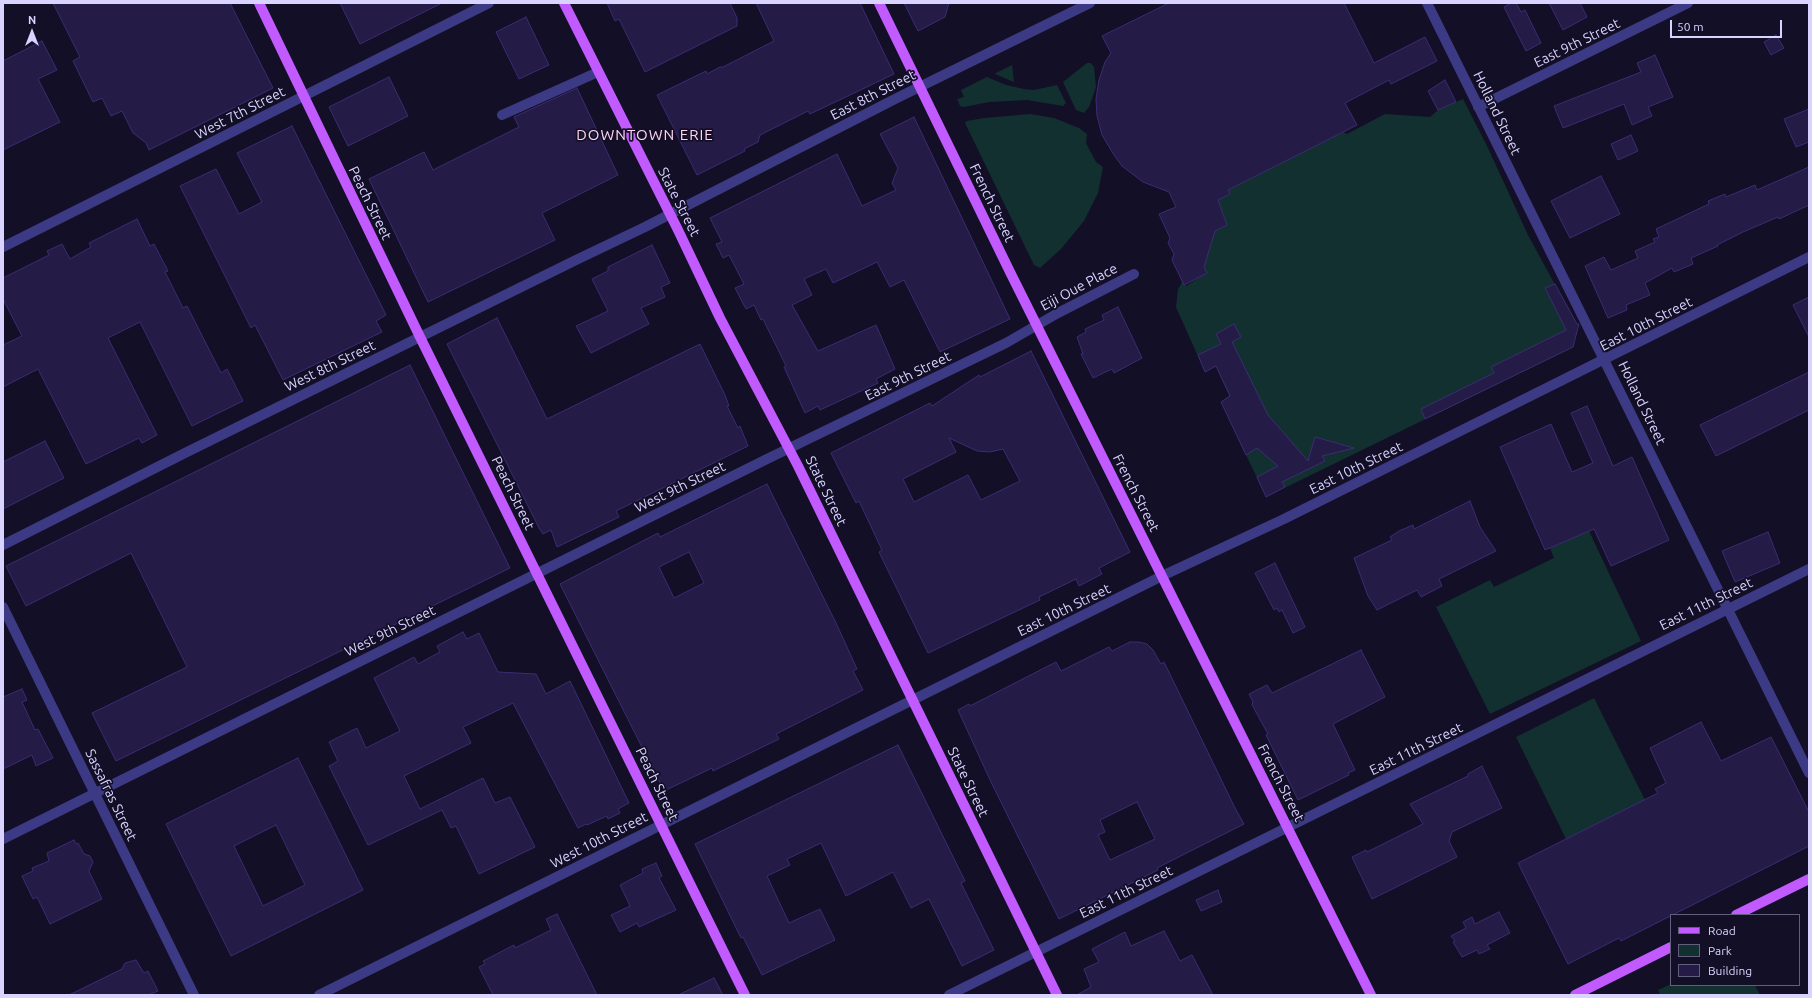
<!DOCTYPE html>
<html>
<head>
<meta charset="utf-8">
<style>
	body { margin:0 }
	#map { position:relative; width:1812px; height:998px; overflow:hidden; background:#130f26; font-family:Ubuntu,sans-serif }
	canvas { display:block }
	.frame { position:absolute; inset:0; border:4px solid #d9d4ff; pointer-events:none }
	.legend { position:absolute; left:1670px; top:914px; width:130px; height:72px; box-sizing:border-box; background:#130f26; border:1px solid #625e7d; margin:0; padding:5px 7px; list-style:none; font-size:12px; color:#d9d4ff }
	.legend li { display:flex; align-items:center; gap:8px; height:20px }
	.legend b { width:20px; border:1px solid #625e7d }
	.north { position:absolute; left:12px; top:12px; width:40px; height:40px; -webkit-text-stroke:3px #130f26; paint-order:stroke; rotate:0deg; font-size:11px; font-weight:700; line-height:16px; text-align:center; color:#d9d4ff }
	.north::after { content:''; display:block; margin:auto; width:14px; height:18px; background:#d9d4ff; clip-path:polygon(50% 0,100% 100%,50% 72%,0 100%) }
	.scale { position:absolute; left:1670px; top:20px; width:112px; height:18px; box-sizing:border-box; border:2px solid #d9d4ff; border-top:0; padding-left:5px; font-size:12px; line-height:14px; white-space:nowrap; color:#d9d4ff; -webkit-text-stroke:3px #130f26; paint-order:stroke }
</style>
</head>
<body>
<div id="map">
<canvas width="1812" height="998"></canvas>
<div class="frame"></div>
<ul class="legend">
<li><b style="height:5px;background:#c25bff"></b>Road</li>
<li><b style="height:11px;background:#12302f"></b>Park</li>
<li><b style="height:11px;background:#241b47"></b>Building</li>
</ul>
<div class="north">N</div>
<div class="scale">50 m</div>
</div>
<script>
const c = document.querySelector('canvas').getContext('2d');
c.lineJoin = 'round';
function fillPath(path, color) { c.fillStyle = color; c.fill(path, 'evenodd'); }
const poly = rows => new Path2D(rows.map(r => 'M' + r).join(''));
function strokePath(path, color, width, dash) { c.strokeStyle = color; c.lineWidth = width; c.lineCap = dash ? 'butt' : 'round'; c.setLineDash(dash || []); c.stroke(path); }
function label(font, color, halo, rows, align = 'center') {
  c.font = font + ' Ubuntu,sans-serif'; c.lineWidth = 3.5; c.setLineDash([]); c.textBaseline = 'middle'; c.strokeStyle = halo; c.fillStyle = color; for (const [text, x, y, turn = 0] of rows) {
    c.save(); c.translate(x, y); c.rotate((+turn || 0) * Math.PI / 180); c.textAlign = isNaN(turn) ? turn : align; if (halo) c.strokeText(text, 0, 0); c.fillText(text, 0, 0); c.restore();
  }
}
fillPath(poly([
	[1087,63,1091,63,1094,67,1096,87,1089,107,1084,113,1076,110,1063,82],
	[1012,65,1014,82,995,74,996,73],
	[987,77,1006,85,1024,89,1034,90,1057,85,1066,103,1063,106,1027,100,1010,101,989,102,964,107,960,106,957,99,964,97,961,90],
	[1463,99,1488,148,1528,235,1578,327,1573,347,1266,497,1221,402,1230,396,1216,366,1205,372,1176,307,1178,289,1183,281,1186,286,1206,273,1204,267,1215,231,1227,225,1218,200,1230,194,1228,190,1343,132,1347,134,1385,114,1430,117,1438,110],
	[1030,114,1054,118,1079,128,1087,134,1086,143,1096,162,1103,167,1098,193,1084,221,1061,249,1040,268,1034,265,965,123,967,121,984,118],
	[1589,531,1641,641,1490,714,1436,607,1490,580,1494,587,1554,558,1550,548],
	[1594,698,1645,800,1566,839,1516,737],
	[1671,984,1671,985,1755,985,1760,995,1660,995,1658,990]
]), '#12302f');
const building = poly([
	[53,3,230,3,273,88,149,150,146,143,133,133,122,111,111,116,102,98,93,102,73,61,80,57,53,3],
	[340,3,442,3,360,44,340,3],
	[607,3,730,3,737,18,737,26,645,72,619,19,615,21,607,3],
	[756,3,860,3,894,74,810,114,808,111,760,135,758,142,744,149,745,151,697,175,657,95,706,71,707,74,720,67,723,67,774,41,756,3],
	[904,3,949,3,945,17,918,31,904,3],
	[1169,3,1344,3,1374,63,1425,37,1437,61,1391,84,1389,80,1345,103,1357,125,1228,190,1230,194,1218,200,1227,225,1215,231,1204,267,1207,273,1184,285,1172,260,1174,254,1168,243,1170,238,1159,214,1176,207,1169,192,1143,182,1122,166,1114,155,1102,135,1097,116,1096,99,1099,80,1105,62,1111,53,1102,36,1169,3],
	[1511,3,1516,3,1521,12,1525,10,1541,43,1526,51,1504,7,1511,3],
	[1549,3,1580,3,1587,17,1563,30,1549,3],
	[526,17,549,65,519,79,496,32,526,17],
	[1776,35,1784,48,1771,55,1764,42,1776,35],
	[42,41,57,70,38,79,60,122,3,150,3,61,42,41],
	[1655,55,1673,97,1648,107,1652,116,1632,125,1624,104,1563,128,1554,106,1641,72,1637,63,1655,55],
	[389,77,408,116,348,146,329,107,389,77],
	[1445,80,1456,102,1438,110,1428,91,1445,80],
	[577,88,618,175,542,213,555,240,428,302,369,179,424,152,433,170,519,127,514,117,577,88],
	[1809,109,1809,142,1796,147,1784,119,1809,109],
	[914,117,1010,319,940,352,904,280,890,287,877,262,833,283,826,269,804,279,812,295,792,305,818,351,876,325,895,369,876,379,878,383,820,410,818,406,805,413,784,367,786,366,763,319,761,320,754,305,746,309,735,288,744,284,729,255,723,258,716,244,722,242,710,218,837,154,862,206,896,190,892,183,898,168,880,134,914,117],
	[292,126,386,315,376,321,382,332,283,380,255,325,251,328,180,186,216,169,239,214,262,202,237,153,292,126],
	[1631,135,1638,151,1618,160,1611,144,1631,135],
	[1809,167,1809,205,1779,219,1778,217,1743,232,1717,245,1718,246,1691,258,1693,264,1674,272,1672,268,1645,283,1650,295,1626,305,1627,310,1608,318,1585,266,1604,257,1611,270,1638,258,1635,251,1655,242,1653,239,1659,237,1656,229,1709,204,1708,201,1725,194,1726,197,1755,185,1757,190,1809,167],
	[1601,176,1620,214,1570,238,1551,201,1601,176],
	[137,219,150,246,154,244,168,271,165,272,183,308,187,306,221,373,227,369,243,401,192,426,140,322,108,338,157,435,142,443,139,438,86,464,38,369,3,387,3,345,22,336,3,299,3,278,49,255,47,251,62,244,70,259,91,247,89,243,137,219],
	[652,245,670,283,661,287,665,297,641,308,649,324,591,353,576,326,608,311,592,279,608,271,608,267,652,245],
	[1555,284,1577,324,1579,324,1573,347,1425,419,1421,409,1494,373,1491,367,1566,330,1545,288,1555,284],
	[1809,297,1809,337,1793,305,1809,297],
	[1118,307,1142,358,1114,373,1112,369,1093,378,1081,354,1083,354,1077,337,1086,332,1085,329,1104,320,1102,315,1118,307],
	[497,318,547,419,700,344,725,395,729,406,727,406,738,428,740,426,748,446,616,511,619,517,557,547,551,530,543,534,539,528,447,344,497,318],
	[1234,324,1241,337,1232,342,1268,415,1308,461,1315,437,1354,448,1322,456,1325,461,1282,482,1285,487,1266,497,1257,477,1278,466,1257,448,1246,455,1221,402,1230,396,1216,366,1205,372,1198,355,1221,344,1216,334,1234,324],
	[1031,351,1130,552,1099,568,1102,574,1079,586,1076,579,1039,597,1040,600,928,653,879,552,882,550,859,501,856,503,831,453,930,403,932,406,979,375,980,377,1031,351],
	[949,438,977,451,990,452,1003,449,1020,481,981,500,968,475,914,502,903,479,956,452,949,438],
	[410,365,510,568,116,761,92,713,187,667,131,553,26,606,6,566,410,365],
	[1809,372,1809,410,1716,456,1700,425,1809,372],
	[1587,406,1613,466,1632,457,1669,540,1611,566,1594,529,1545,550,1500,447,1551,424,1572,472,1593,463,1571,413,1587,406],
	[45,441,64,478,3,509,3,462,45,441],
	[767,484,836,623,857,669,853,671,863,690,776,734,779,739,713,771,712,768,664,791,560,584,658,533,660,537,767,484],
	[689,552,704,583,674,598,659,567,689,552],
	[1470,501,1480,527,1496,551,1439,579,1442,586,1421,597,1417,590,1377,610,1368,596,1354,558,1392,540,1390,537,1399,531,1413,525,1414,529,1470,501],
	[1768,532,1780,563,1735,582,1722,551,1768,532],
	[1275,563,1305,627,1293,633,1282,610,1279,612,1277,608,1274,610,1255,573,1275,563],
	[463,632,467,639,479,633,498,672,536,674,546,694,570,681,629,803,618,809,620,813,608,819,607,816,587,825,586,824,578,828,513,703,463,727,471,743,404,776,420,809,483,778,495,803,510,797,535,847,479,874,456,826,451,828,442,810,368,845,329,766,338,761,329,742,357,728,366,748,400,731,374,678,414,657,418,664,440,652,437,646,463,632],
	[1130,642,1139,642,1147,644,1153,650,1161,664,1164,662,1235,808,1244,824,1157,868,1158,870,1059,919,991,782,958,710,969,704,970,706,1056,662,1061,671,1109,647,1112,651,1130,642],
	[1137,802,1155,839,1110,860,1098,835,1105,832,1100,820,1137,802],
	[1361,650,1385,697,1333,724,1355,770,1348,773,1349,775,1298,800,1266,735,1268,734,1252,705,1253,702,1249,694,1267,685,1272,693,1361,650],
	[22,689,27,700,22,702,35,730,38,729,53,758,36,766,32,755,3,769,3,697,22,689],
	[1701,722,1721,761,1771,737,1809,812,1809,846,1621,941,1619,938,1568,964,1518,863,1658,793,1655,789,1666,783,1650,748,1701,722],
	[898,745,965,881,961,883,994,950,962,966,929,899,911,908,893,872,846,896,821,843,787,859,790,865,767,876,789,923,820,909,835,940,762,975,743,937,741,938,695,844,898,745],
	[298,758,363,890,231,956,166,824,298,758],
	[276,825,305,885,263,906,234,846,276,825],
	[1482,766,1502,808,1452,832,1449,841,1457,857,1372,899,1352,857,1366,850,1367,852,1423,824,1410,804,1468,776,1468,774,1482,766],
	[74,840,76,844,78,843,84,854,90,856,93,862,89,871,102,899,50,924,37,897,33,899,22,876,33,871,32,868,49,861,47,853,74,840],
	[656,863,662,876,659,878,676,910,639,927,637,923,620,932,611,915,630,906,620,885,643,873,642,869,656,863],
	[1218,890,1222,902,1201,911,1196,900,1218,890],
	[1499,912,1510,933,1487,945,1490,949,1479,954,1477,950,1462,957,1453,942,1455,941,1451,936,1466,928,1463,922,1472,917,1475,924,1499,912],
	[557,914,597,995,493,995,479,967,485,964,483,961,514,945,515,948,551,930,546,919,557,914],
	[1164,931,1180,961,1192,955,1213,995,1077,995,1091,987,1084,969,1099,962,1092,949,1125,932,1131,946,1164,931],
	[136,960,144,973,148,971,158,991,148,995,69,995,122,969,125,963,136,960],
	[714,978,723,995,678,995,714,978]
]);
fillPath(building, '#241b47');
strokePath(building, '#3b2d73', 1);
strokePath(poly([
	[1427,3,1809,773],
	[1478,107,1688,3],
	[502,115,598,72],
	[3,247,489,3],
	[3,545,185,453,576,260,645,227,897,98,1090,3],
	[3,607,194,995],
	[3,839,765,460,1006,343,1058,313,1134,274],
	[319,995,1162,576,1284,519,1809,257],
	[949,995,1809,569]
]), '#3d3a85', 10);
strokePath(poly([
	[259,3,420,337,745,995],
	[564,3,678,230,720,318,798,466,1057,995],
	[879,3,1010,272,1371,995],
	[1736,915,1809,879],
	[1575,995,1671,947]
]), '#c25bff', 10);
label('14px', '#d9d4ff', '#130f26', [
	["East 9th Street",1577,43,-26],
	["East 8th Street",873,95,-27],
	["West 7th Street",240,113,-27],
	["Holland Street",1497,113,64],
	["State Street",679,202,63],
	["Peach Street",370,203,64],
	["French Street",992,203,64],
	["Eiji Oue Place",1079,287,-28],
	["East 10th Street",1646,324,-27],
	["West 8th Street",330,366,-26],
	["East 9th Street",908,376,-26],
	["Holland Street",1642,403,64],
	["East 10th Street",1356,468,-26],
	["West 9th Street",680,487,-26],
	["State Street",826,491,64],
	["Peach Street",513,493,64],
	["French Street",1136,493,63],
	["East 11th Street",1706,604,-26],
	["East 10th Street",1064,610,-26],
	["West 9th Street",390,631,-26],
	["East 11th Street",1416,749,-26],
	["State Street",968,782,64],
	["French Street",1281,783,63],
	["Peach Street",657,784,64],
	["Sassafras Street",111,795,64],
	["West 10th Street",599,840,-27],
	["East 11th Street",1126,892,-26]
]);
c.letterSpacing = '1px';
label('15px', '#ffd6f0', '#130f26', [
	["DOWNTOWN ERIE",645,135]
]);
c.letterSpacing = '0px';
</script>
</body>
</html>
